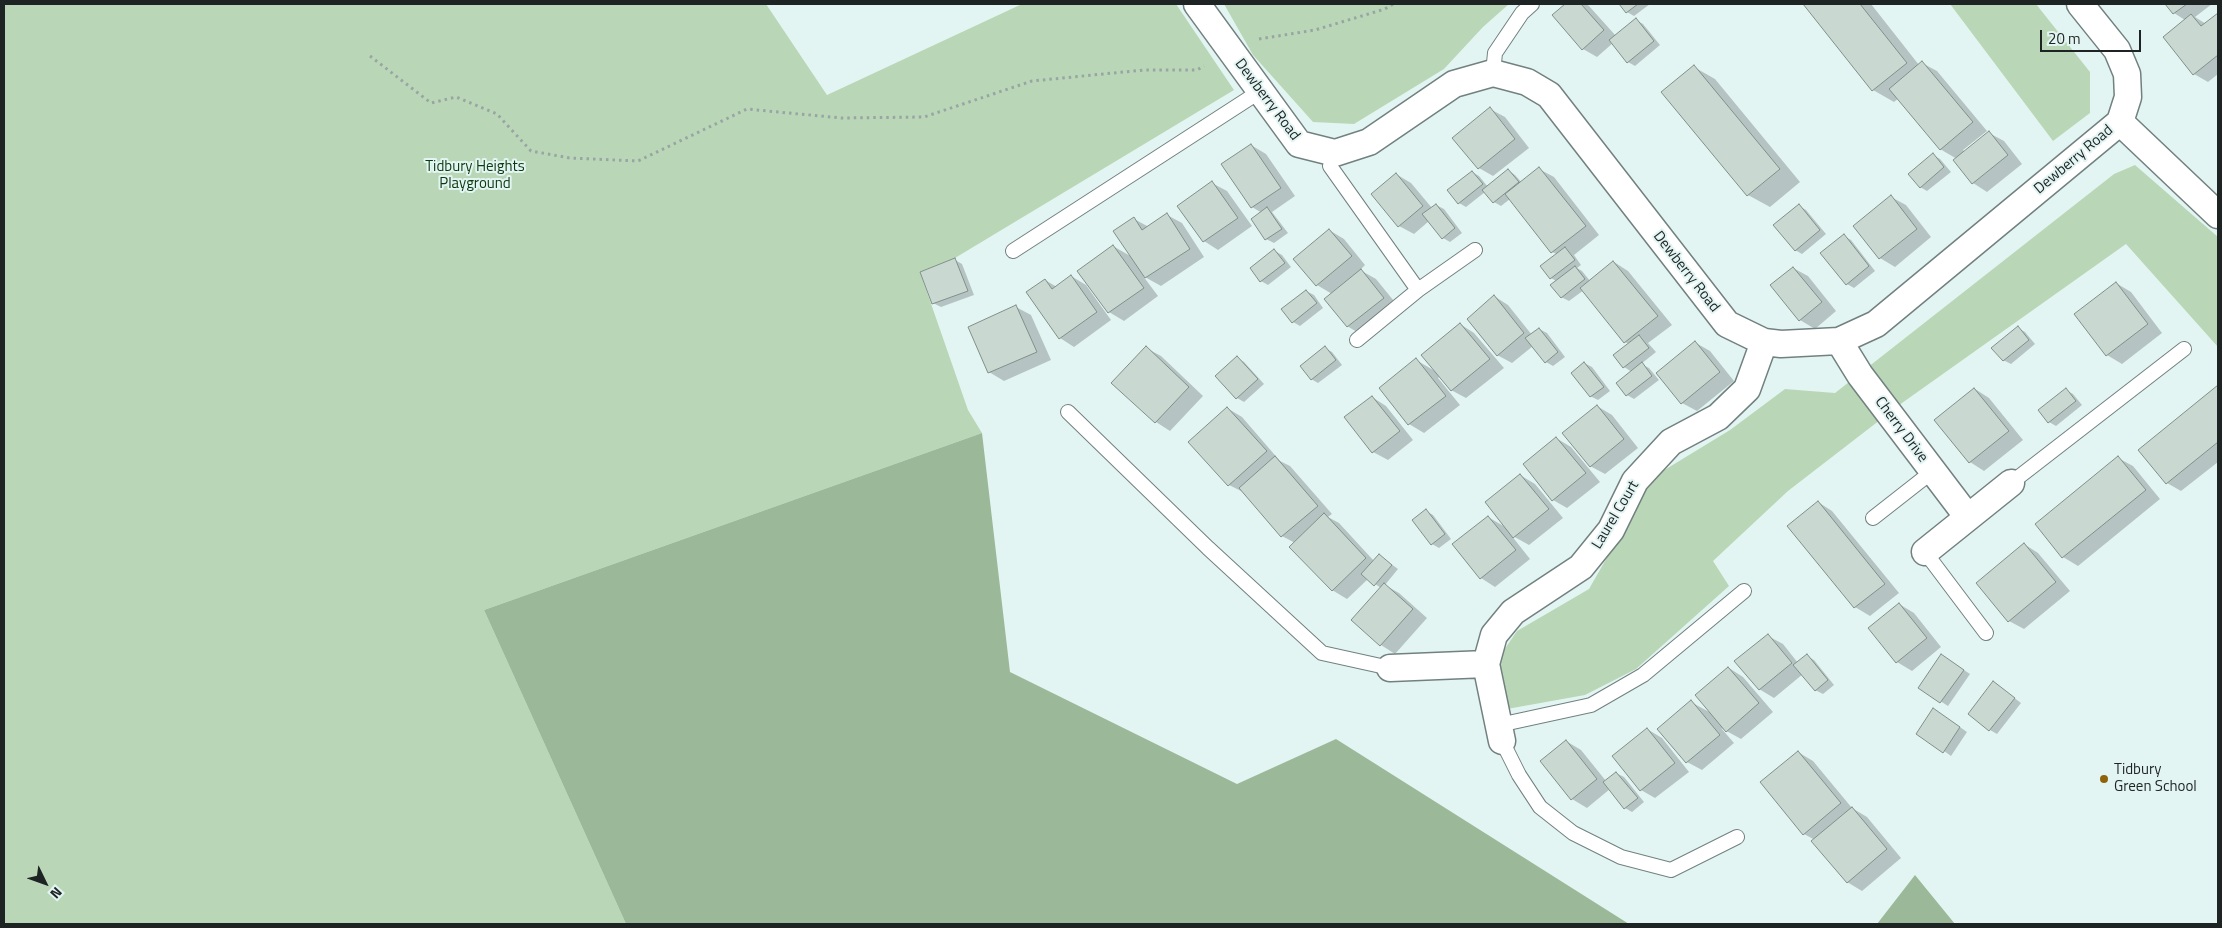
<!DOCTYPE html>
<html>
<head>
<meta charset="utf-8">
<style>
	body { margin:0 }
	#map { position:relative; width:2222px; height:928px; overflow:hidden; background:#e3f5f3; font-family:"Titillium Web",sans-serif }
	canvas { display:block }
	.frame { position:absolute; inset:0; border:5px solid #1e2424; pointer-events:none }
	.north { position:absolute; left:20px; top:858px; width:50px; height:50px; -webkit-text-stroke:4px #e3f5f3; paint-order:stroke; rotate:132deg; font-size:14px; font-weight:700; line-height:20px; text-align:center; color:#1e2424 }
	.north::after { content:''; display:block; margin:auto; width:18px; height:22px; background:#1e2424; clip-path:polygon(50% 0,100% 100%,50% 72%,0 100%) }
	.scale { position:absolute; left:2040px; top:30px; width:101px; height:22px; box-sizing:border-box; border:2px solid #1e2424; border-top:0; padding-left:6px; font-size:15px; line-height:18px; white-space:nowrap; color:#1e2424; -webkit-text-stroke:4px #e3f5f3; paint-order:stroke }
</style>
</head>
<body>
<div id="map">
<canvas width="2222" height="928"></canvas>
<div class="frame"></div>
<div class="north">N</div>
<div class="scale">20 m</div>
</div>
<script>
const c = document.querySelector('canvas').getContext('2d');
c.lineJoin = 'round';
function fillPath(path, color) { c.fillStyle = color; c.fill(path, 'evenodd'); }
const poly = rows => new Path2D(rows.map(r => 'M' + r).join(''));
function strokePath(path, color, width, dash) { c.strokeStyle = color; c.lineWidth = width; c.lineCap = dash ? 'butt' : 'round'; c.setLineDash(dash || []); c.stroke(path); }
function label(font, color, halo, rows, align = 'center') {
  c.font = font + ' "Titillium Web",sans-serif'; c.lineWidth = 4; c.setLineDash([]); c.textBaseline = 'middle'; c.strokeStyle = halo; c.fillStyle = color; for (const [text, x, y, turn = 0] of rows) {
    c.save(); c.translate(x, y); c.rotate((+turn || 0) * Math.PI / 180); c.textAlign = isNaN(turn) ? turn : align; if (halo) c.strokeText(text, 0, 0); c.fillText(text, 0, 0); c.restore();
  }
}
fillPath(poly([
	[4,4,766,4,827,95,1022,4,1176,4,1234,90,955,258,920,272,968,410,982,433,484,610,626,924,4,924],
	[1224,4,1509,4,1483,27,1444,69,1354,124,1313,122,1253,55],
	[1950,4,2036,4,2090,72,2090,113,2053,141],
	[2135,165,2218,237,2218,347,2126,244,1902,403,1788,491,1713,561,1729,586,1636,669,1585,695,1507,709,1498,659,1517,631,1589,589,1653,477,1730,430,1785,389,1835,393,2114,174]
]), '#b9d7b7');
fillPath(poly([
	[982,433,1010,672,1237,784,1336,739,1629,924,626,924,484,610],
	[1915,875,1955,924,1877,924]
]), '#9bb999');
fillPath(poly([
	[1567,4,1586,4,1589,6,1616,36,1636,20,1643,24,1660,45,1635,66,1628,62,1613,43,1597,57,1583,49,1554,16],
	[1621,4,1650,4,1634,16,1627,12],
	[1805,4,1871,4,1919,65,1922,63,1937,71,1987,131,1963,150,1965,152,1989,133,2004,141,2022,164,1987,192,1973,183,1957,159,1940,149,1899,98,1894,102,1873,90],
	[2166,4,2212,4,2195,17,2206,24,2218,14,2218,74,2208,82,2194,74,2185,20,2174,13],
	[1694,67,1715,79,1800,182,1770,207,1748,195],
	[1490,109,1505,117,1529,148,1493,176,1479,168],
	[1251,145,1266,154,1295,196,1272,212,1288,233,1274,243,1266,239,1262,213,1252,207],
	[1933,155,1940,159,1951,172,1927,191,1920,187],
	[1539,169,1554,177,1599,235,1574,255,1581,265,1577,268,1582,271,1590,281,1614,262,1628,271,1672,325,1648,343,1656,352,1641,364,1649,368,1659,380,1634,399,1627,395,1617,383,1632,372,1624,367,1615,355,1629,344,1625,342,1584,290,1569,301,1561,297,1556,281,1551,278,1542,266,1557,254,1552,252,1510,199,1501,206,1494,202,1485,192,1466,207,1459,203,1472,172,1479,176,1488,187,1508,170,1515,175,1522,183],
	[1396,174,1411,183,1432,208,1436,205,1444,209,1462,233,1450,242,1443,238,1429,221,1414,234,1399,226],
	[1212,183,1227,191,1252,226,1218,250,1204,241],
	[1891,197,1906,205,1931,237,1895,267,1880,258],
	[1799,206,1806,210,1826,234,1802,254,1795,250],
	[1167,215,1182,223,1204,257,1161,286,1143,276,1158,296,1124,321,1109,312,1079,271,1113,246,1132,257,1134,219,1149,227],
	[1329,230,1344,239,1365,265,1360,270,1376,279,1398,306,1362,335,1347,326,1332,294,1317,285],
	[1844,236,1851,240,1875,271,1854,288,1847,284],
	[1275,251,1282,255,1291,267,1268,285,1261,281],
	[955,260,962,264,974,295,941,307,933,303],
	[1793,268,1808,276,1836,311,1815,329,1800,320],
	[1071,276,1086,285,1111,320,1074,347,1060,338,1045,280,1057,287],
	[2116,283,2131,292,2162,333,2122,364,2107,355,2076,314],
	[1306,291,1314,295,1323,308,1300,326,1293,322],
	[1494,296,1508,305,1532,335,1539,329,1547,333,1565,357,1553,366,1546,362,1533,346,1512,363,1497,355],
	[1016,307,1031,315,1051,360,1004,381,989,372],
	[1460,324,1474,333,1504,368,1466,398,1451,390,1440,376,1438,378,1460,405,1424,433,1409,424,1381,388,1416,360,1435,371],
	[2018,328,2025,332,2035,344,2011,364,2003,360],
	[1696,343,1710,351,1734,381,1697,411,1682,403],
	[1146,348,1161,356,1203,396,1170,431,1156,422],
	[1325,348,1332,352,1342,365,1318,383,1311,379],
	[1237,358,1244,362,1264,384,1244,402,1237,398],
	[1584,363,1592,367,1610,391,1598,400,1590,396],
	[2218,387,2218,462,2181,491,2167,483,2140,450],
	[1975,389,1989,398,2023,440,1984,471,1970,462],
	[2066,390,2073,394,2082,405,2056,426,2049,422],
	[1372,397,1386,406,1413,440,1388,460,1373,452],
	[1597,406,1612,415,1638,448,1605,474,1590,466],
	[1227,408,1242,417,1280,461,1290,466,1332,514,1328,517,1339,523,1374,561,1379,555,1398,569,1385,585,1399,593,1427,618,1395,654,1381,645,1381,588,1368,579,1347,599,1332,590,1295,543,1282,536,1245,493,1229,485,1190,442],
	[1556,438,1571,447,1600,482,1567,508,1553,500],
	[2118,458,2133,466,2160,499,2078,566,2063,557,2037,525],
	[1520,475,1535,484,1563,518,1529,545,1511,535,1530,559,1495,587,1481,578,1488,517,1507,528],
	[1818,502,1832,511,1899,593,1870,616,1855,607,1789,526],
	[1426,511,1433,515,1451,539,1439,548,1432,544,1414,520],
	[2024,544,2038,553,2070,591,2024,629,2009,621],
	[1899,604,1914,613,1941,647,1912,671,1897,662],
	[1768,636,1783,644,1798,663,1807,656,1814,660,1834,685,1823,694,1815,690,1803,674,1774,698,1759,689],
	[1949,660,1970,674,1948,706,1920,688],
	[1729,668,1743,677,1773,712,1741,739,1721,728,1734,743,1702,770,1687,762,1691,702,1711,713],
	[2000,687,2021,703,1997,734,1990,730],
	[1941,714,1967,732,1951,756,1944,751],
	[1647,729,1662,738,1689,772,1655,798,1641,790],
	[1566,741,1581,750,1606,781,1616,773,1624,777,1644,802,1632,812,1625,808,1610,789,1587,808,1572,799],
	[1798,752,1813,761,1852,808,1867,817,1901,858,1862,891,1847,882,1815,840,1804,834]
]), '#0003');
const building = poly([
	[1565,4,1581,4,1604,30,1582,50,1552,15,1565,4],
	[1619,4,1638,4,1626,13,1619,4],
	[1803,4,1860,4,1907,63,1872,91,1803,4],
	[2165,4,2187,4,2173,14,2165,4],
	[2218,13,2218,55,2193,75,2163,37,2191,14,2201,26,2218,13],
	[1636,18,1654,41,1627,63,1609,40,1636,18],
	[1922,61,1973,122,1940,150,1889,89,1922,61],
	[1694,65,1780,169,1747,196,1661,92,1694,65],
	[1490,107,1515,139,1478,169,1452,138,1490,107],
	[1989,131,2008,155,1972,184,1953,160,1989,131],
	[1251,144,1281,188,1251,208,1221,164,1251,144],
	[1933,153,1944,167,1920,188,1908,174,1933,153],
	[1539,167,1586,226,1551,253,1505,194,1539,167],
	[1508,169,1519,182,1493,203,1482,190,1508,169],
	[1472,171,1483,184,1458,204,1447,190,1472,171],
	[1396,173,1423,206,1398,227,1371,194,1396,173],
	[1212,181,1238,218,1203,242,1177,206,1212,181],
	[1891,195,1917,229,1879,259,1853,226,1891,195],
	[1436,204,1455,228,1442,239,1422,214,1436,204],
	[1799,204,1820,230,1795,251,1773,225,1799,204],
	[1267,207,1282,229,1265,240,1251,219,1267,207],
	[1167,213,1190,249,1145,278,1113,231,1134,217,1142,230,1167,213],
	[1329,229,1352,256,1316,286,1293,259,1329,229],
	[1844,234,1869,266,1846,285,1820,253,1844,234],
	[1113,245,1144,288,1108,313,1077,271,1113,245],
	[1565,247,1575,260,1550,279,1540,266,1565,247],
	[1274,249,1285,263,1260,282,1250,268,1274,249],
	[955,258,968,291,932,304,920,272,955,258],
	[1613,261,1658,316,1624,343,1580,288,1613,261],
	[1575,266,1585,279,1561,298,1550,285,1575,266],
	[1793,267,1822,302,1799,321,1770,285,1793,267],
	[1361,269,1384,298,1347,327,1324,299,1361,269],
	[1071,275,1097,312,1059,339,1026,292,1045,279,1052,289,1071,275],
	[2116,282,2148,324,2106,356,2074,314,2116,282],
	[1306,290,1317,303,1292,323,1281,309,1306,290],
	[1494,295,1524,333,1497,356,1467,319,1494,295],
	[1016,305,1037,352,988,373,968,327,1016,305],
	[1460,323,1490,359,1451,391,1421,355,1460,323],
	[2018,326,2029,340,2003,361,1991,348,2018,326],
	[1539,328,1558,352,1545,363,1525,338,1539,328],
	[1639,335,1649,348,1623,368,1613,355,1639,335],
	[1695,341,1720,372,1681,404,1656,373,1695,341],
	[1146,346,1189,387,1155,423,1111,383,1146,346],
	[1325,346,1336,360,1311,380,1300,366,1325,346],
	[1237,356,1258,379,1236,399,1215,376,1237,356],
	[1416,358,1446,396,1408,425,1379,388,1416,358],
	[1584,362,1604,387,1590,397,1571,373,1584,362],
	[1642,362,1652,376,1626,396,1616,383,1642,362],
	[2218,385,2218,442,2166,484,2138,450,2218,385],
	[1974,388,2009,431,1969,463,1934,420,1974,388],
	[2066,388,2076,401,2048,423,2038,410,2066,388],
	[1372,396,1400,431,1372,453,1344,417,1372,396],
	[1597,405,1624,439,1590,467,1562,433,1597,405],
	[1227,407,1267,451,1228,486,1188,442,1227,407],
	[1556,437,1586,473,1552,501,1523,464,1556,437],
	[1275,456,1318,506,1281,537,1239,488,1275,456],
	[2118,456,2146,490,2062,558,2035,524,2118,456],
	[1520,474,1549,509,1513,538,1485,502,1520,474],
	[1818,501,1885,584,1854,608,1787,526,1818,501],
	[1426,509,1445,534,1431,545,1412,520,1426,509],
	[1324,513,1366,558,1332,591,1289,547,1324,513],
	[1488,516,1516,550,1480,579,1452,544,1488,516],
	[2024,543,2056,582,2008,622,1976,583,2024,543],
	[1379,554,1392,565,1374,586,1361,574,1379,554],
	[1384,583,1413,609,1380,646,1351,620,1384,583],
	[1899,603,1927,638,1896,663,1868,628,1899,603],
	[1768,634,1792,663,1759,690,1734,661,1768,634],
	[1807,654,1828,680,1815,691,1793,665,1807,654],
	[1941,654,1964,670,1940,703,1918,688,1941,654],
	[1728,667,1759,703,1726,732,1695,695,1728,667],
	[1993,681,2015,698,1989,731,1968,714,1993,681],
	[1691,700,1720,735,1686,763,1657,729,1691,700],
	[1933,708,1960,727,1943,753,1916,734,1933,708],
	[1647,728,1675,763,1640,791,1612,756,1647,728],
	[1566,740,1597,779,1571,800,1540,761,1566,740],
	[1798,751,1841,803,1803,835,1760,782,1798,751],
	[1616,772,1638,798,1624,809,1603,782,1616,772],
	[1852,807,1887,849,1847,883,1811,841,1852,807]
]);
fillPath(building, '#c9d9d2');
strokePath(building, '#808f88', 1);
const lane = poly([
	[1493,73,1495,53,1522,13,1532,4],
	[1335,153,1330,166,1418,290],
	[1013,251,1259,92],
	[1357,340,1418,290,1475,250],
	[1068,412,1208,548,1322,653,1390,668],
	[2011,483,2184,349],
	[1873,518,1933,471],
	[1925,552,1986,633],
	[1499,725,1591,705,1643,675,1744,591],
	[1502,741,1519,775,1540,807,1573,833,1621,857,1671,870,1737,837]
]);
const street = poly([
	[1197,4,1299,144,1335,153,1369,142,1454,84,1493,73,1527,82,1549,95,1727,324,1764,342,1781,344,1839,341,1876,324,2120,122,2128,97,2127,74,2117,50,2080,4],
	[2120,122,2218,215],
	[1839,341,1860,375,1967,516],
	[1925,552,2011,483],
	[1390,668,1486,664],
	[1502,741,1486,664,1494,635,1513,612,1581,567,1611,530,1635,481,1671,442,1718,417,1747,389,1764,342]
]);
strokePath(lane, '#71817f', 16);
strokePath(street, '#71817f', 29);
strokePath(poly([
	[1259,39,1315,30,1385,9,1393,4],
	[370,56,431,103,456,97,497,114,531,151,570,158,638,161,747,109,841,118,924,117,1032,81,1144,70,1197,70,1204,66]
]), '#98a5a4', 3, [2.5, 4]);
strokePath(lane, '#fff', 14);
strokePath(street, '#fff', 26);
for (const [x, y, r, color] of [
	[2104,779,5,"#8e6309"]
]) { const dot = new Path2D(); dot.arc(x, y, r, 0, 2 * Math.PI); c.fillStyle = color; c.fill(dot); strokePath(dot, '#e3f5f3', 2); }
label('15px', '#1e2424', '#e3f5f3', [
	["Dewberry Road",1267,100,53],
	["Dewberry Road",2074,160,-40],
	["Dewberry Road",1686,272,52],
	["Cherry Drive",1901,430,53],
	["Laurel Court",1616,515,-59]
]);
label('15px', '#0c390e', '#e3f5f3', [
	["Tidbury Heights",475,167],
	["Playground",475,184]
]);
label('15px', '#1e2424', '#e3f5f3', [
	["Tidbury",2114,770],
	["Green School",2114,787]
], 'left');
</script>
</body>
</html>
